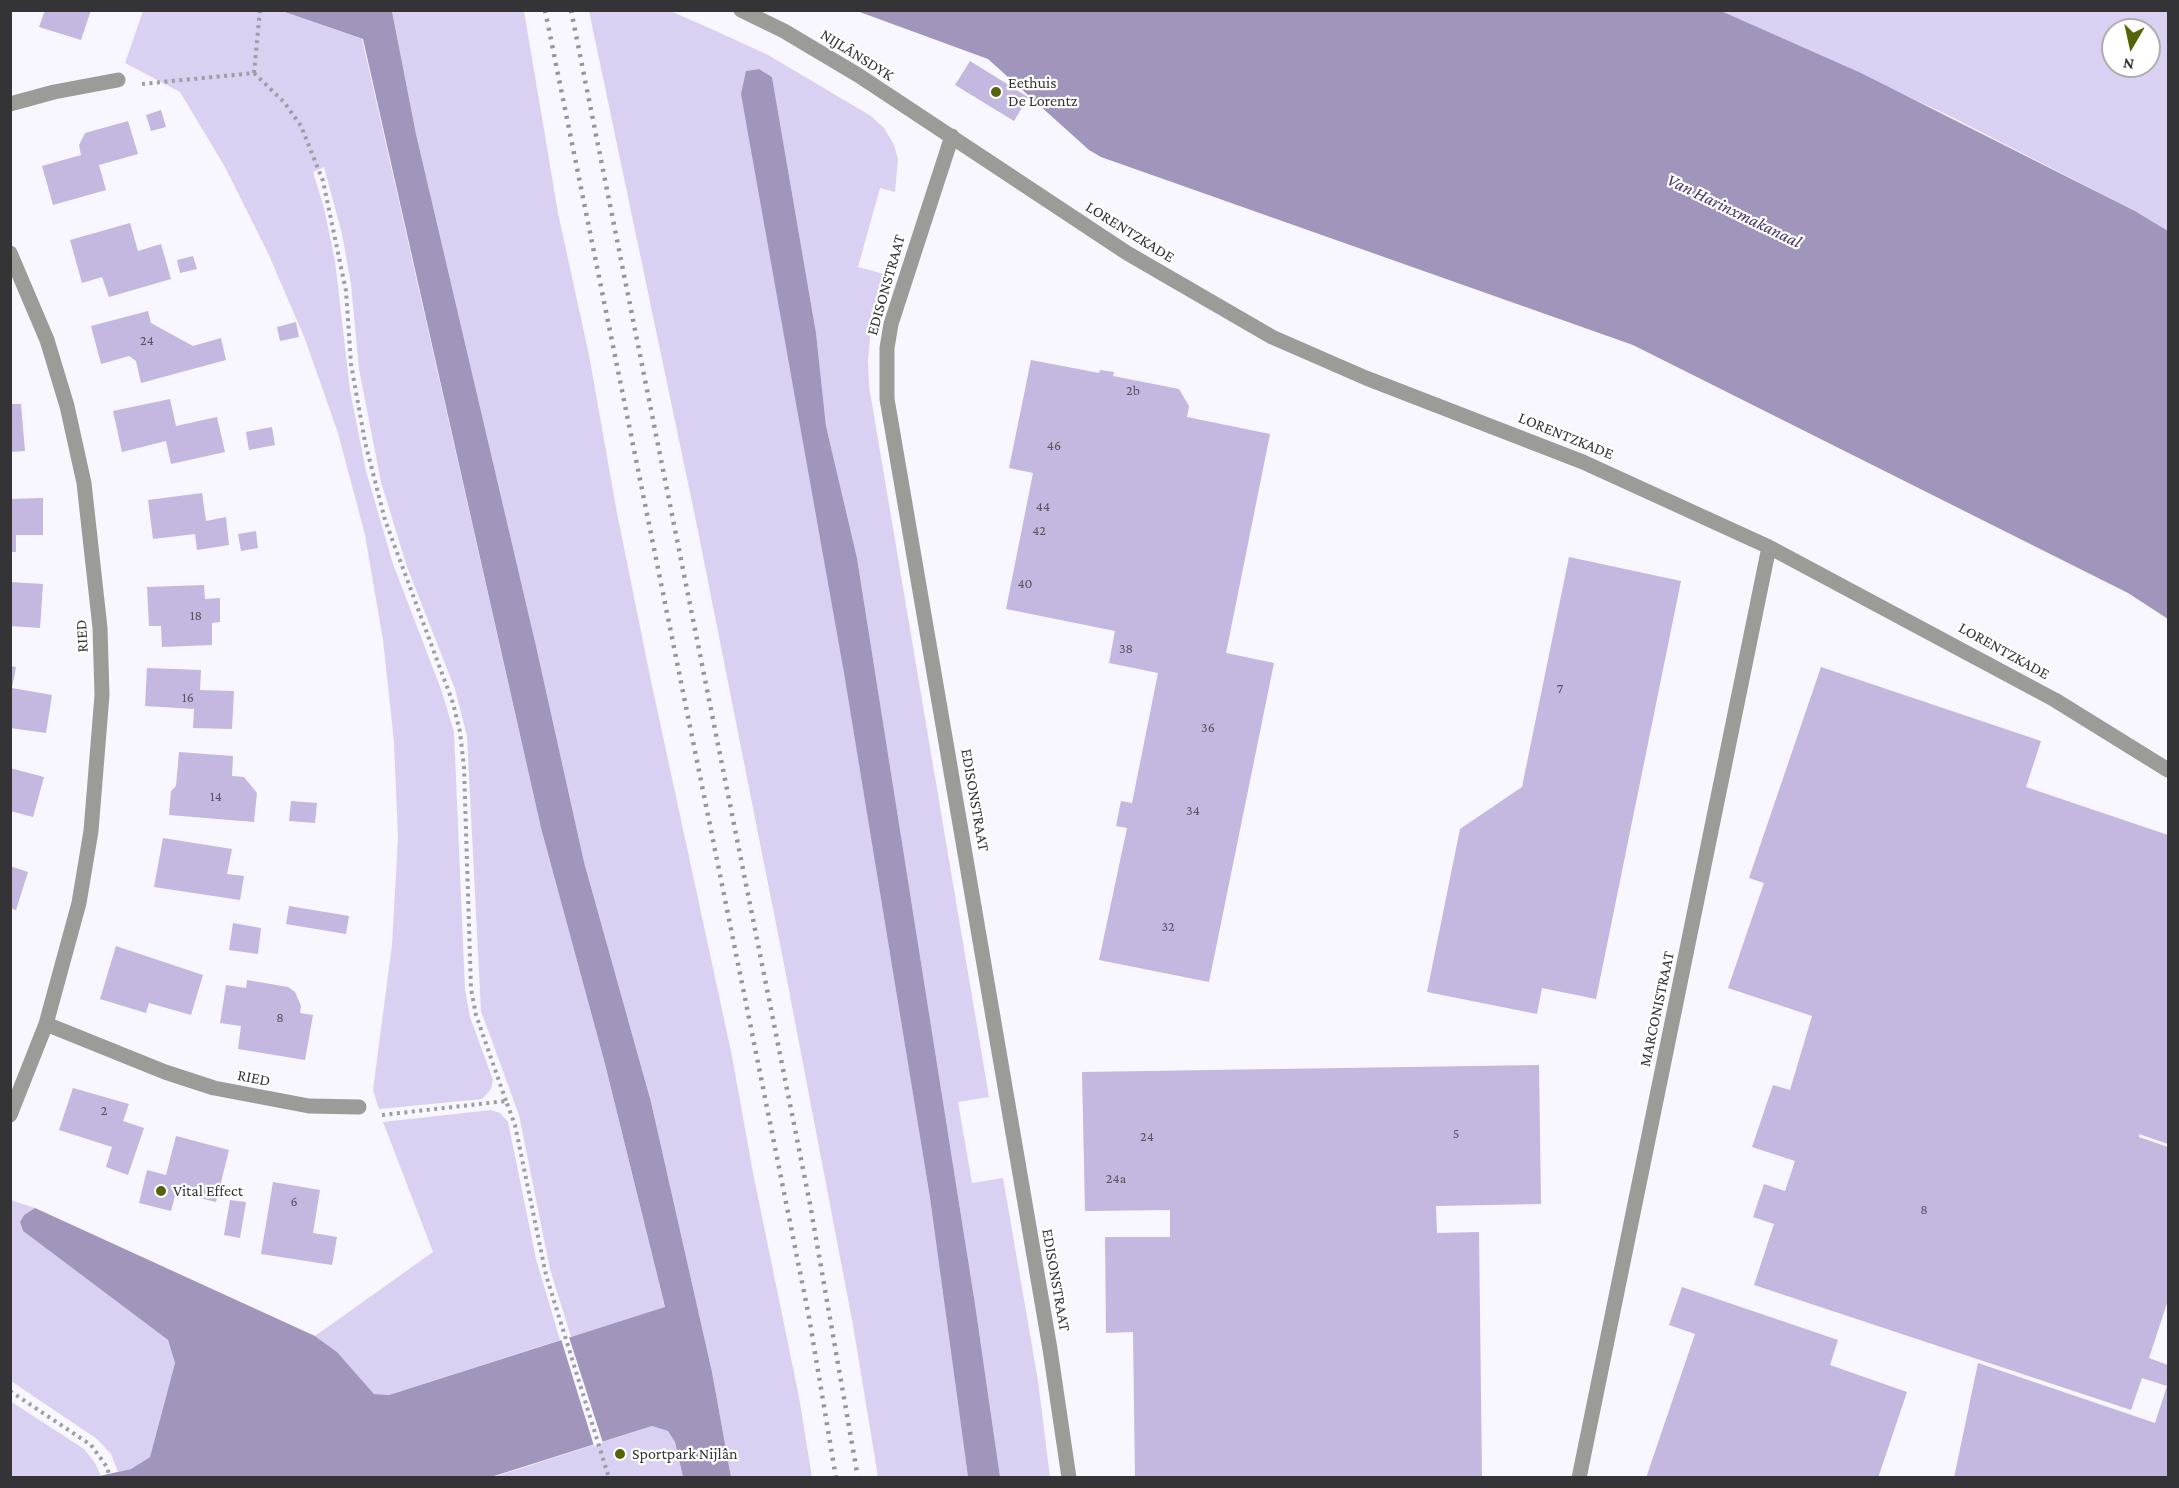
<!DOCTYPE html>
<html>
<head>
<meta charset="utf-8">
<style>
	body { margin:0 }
	#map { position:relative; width:2179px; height:1488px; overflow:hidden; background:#f8f6fe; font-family:"Crimson Pro",serif }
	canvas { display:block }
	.frame { position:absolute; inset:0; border:12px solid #343336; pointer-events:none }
	.north { position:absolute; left:2101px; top:18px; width:60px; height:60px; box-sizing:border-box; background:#fff; border:2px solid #aeadaf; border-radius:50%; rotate:189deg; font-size:16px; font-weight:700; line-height:24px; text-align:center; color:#343336 }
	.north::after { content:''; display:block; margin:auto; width:21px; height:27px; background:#566409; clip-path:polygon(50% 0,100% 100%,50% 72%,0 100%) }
</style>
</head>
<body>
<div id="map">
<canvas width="2179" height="1488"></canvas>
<div class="frame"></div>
<div class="north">N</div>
</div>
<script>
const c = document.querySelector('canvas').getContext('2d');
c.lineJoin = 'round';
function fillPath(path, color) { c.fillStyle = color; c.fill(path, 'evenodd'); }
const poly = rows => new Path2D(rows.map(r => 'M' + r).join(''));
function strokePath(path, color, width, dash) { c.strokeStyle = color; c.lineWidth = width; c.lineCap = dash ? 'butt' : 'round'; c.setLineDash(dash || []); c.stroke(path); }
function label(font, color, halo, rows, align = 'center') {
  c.font = font + ' "Crimson Pro",serif'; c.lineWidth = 4.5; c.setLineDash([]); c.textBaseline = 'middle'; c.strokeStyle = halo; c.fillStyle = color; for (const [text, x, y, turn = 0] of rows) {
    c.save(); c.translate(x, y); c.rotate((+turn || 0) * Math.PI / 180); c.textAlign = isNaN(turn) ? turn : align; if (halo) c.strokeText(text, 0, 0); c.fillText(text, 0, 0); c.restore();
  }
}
fillPath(poly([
	[392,10,524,11,558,213,589,355,617,513,651,681,732,1056,753,1173,799,1397,812,1477,731,1477,712,1372,651,1102,584,862,536,646,416,134],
	[143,11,282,11,362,39,541,828,605,1064,665,1308,571,1337,550,1269,519,1115,481,1011,467,736,455,689,407,567,381,482,359,369,351,284,342,234,324,167,313,172,324,208,335,261,350,390,366,471,393,564,442,692,454,732,465,990,470,1017,493,1080,491,1089,482,1099,379,1109,373,1090,392,945,398,838,394,742,383,640,365,535,338,433,305,339,268,253,225,167,180,92,125,63],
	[589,11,670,11,705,26,768,55,871,116,884,128,894,145,898,159,895,192,880,188,858,267,884,274,871,326,868,360,869,386,989,1097,958,1102,972,1183,1003,1178,1038,1381,1050,1477,1000,1477,975,1304,857,558,826,426,816,333,772,77,759,69,746,71,930,1198,968,1477,878,1477,853,1325,783,959,697,526],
	[1721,11,2167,11,2168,231,2135,211,1946,114],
	[2113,30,2149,30,2149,66,2113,66],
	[491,1110,500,1113,508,1122,536,1259,560,1340,389,1395,374,1394,337,1352,315,1336,433,1252,383,1122],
	[10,1200,35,1208,24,1215,20,1222,23,1231,168,1340,175,1363,150,1457,131,1469,118,1472,111,1454,97,1439,11,1381],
	[10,1401,84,1449,95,1463,101,1476,11,1477],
	[652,1426,668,1431,675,1442,683,1477,491,1478]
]), '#dad0f1');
fillPath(poly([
	[282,11,392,11,416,134,536,646,584,862,651,1102,712,1372,731,1477,683,1477,675,1442,668,1431,652,1426,491,1477,95,1477,131,1469,150,1457,175,1363,168,1340,23,1231,20,1222,24,1215,35,1208,315,1336,337,1352,374,1394,389,1395,665,1307,605,1064,541,828,363,39],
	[857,11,1721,11,1861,73,2135,211,2168,231,2168,619,2128,593,1633,345,1101,157,1089,150,988,59],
	[759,69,772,77,816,333,826,426,857,558,975,1304,1000,1477,968,1477,930,1198,844,673,741,94,746,71]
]), '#a195bc');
fillPath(poly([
	[569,1337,603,1443,594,1446,561,1339]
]), '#f8f6fe');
fillPath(poly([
	[45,10,91,10,81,40,39,27],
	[970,61,1028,97,1014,121,955,85],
	[161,110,166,127,151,131,146,115],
	[128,121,138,154,99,165,106,190,53,205,42,166,81,155,79,145,85,133],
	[130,223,138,251,161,244,171,279,109,297,102,277,82,283,70,240],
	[193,256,197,269,180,273,177,260],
	[148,311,151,323,193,346,221,338,226,360,141,383,136,361,129,356,101,364,91,326],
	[296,322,299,337,280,341,277,327],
	[1031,360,1099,373,1100,370,1114,372,1113,376,1179,389,1189,406,1187,417,1270,434,1226,653,1274,663,1209,982,1099,960,1127,828,1116,826,1121,801,1132,803,1158,673,1109,663,1115,631,1006,609,1033,473,1009,468],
	[170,399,176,426,217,417,225,452,171,464,166,441,122,452,113,411],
	[10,404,21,404,25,451,10,452],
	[272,427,275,445,249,450,246,432],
	[202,493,206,521,226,517,229,545,197,550,195,534,153,539,148,500],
	[43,498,43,535,16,535,16,552,10,552,10,499],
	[256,531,258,548,241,551,238,534],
	[1569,557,1681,581,1596,999,1542,988,1537,1014,1427,992,1460,829,1522,787],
	[10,582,43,584,40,628,10,626],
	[204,585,205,599,220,598,220,622,212,623,212,645,162,647,161,626,149,626,147,587],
	[10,666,16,667,12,688,52,695,46,733,10,728],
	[1821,667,2041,741,2026,787,2168,835,2168,1144,2139,1134,2139,1137,2168,1147,2168,1300,2149,1358,2168,1365,2168,1478,1954,1478,1978,1363,2155,1423,2167,1386,2142,1378,2131,1410,1754,1285,1774,1224,1753,1217,1764,1184,1785,1191,1795,1161,1752,1147,1773,1085,1790,1090,1812,1016,1728,988,1764,883,1749,878],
	[147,668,201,670,200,690,234,691,232,729,193,728,194,709,145,706],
	[179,752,233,756,232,776,244,777,257,793,254,822,169,815,171,791,176,786],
	[10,768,44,777,33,817,10,811],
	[291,801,317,803,315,823,289,821],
	[163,838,232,849,227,874,244,876,240,900,154,887],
	[10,866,28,872,16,910,10,908],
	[289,906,349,916,346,934,286,924],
	[233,923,261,928,258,954,229,950],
	[116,946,203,975,191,1015,149,1003,146,1013,100,999],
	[247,980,288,987,295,992,301,1006,300,1013,313,1015,305,1060,238,1049,241,1026,220,1023,226,985,246,988],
	[1539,1065,1541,1204,1436,1206,1437,1233,1479,1232,1482,1478,1135,1478,1133,1332,1106,1333,1105,1237,1170,1237,1170,1210,1085,1211,1082,1072],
	[73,1088,129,1104,123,1121,144,1128,128,1175,106,1167,112,1147,59,1130],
	[176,1136,229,1150,216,1202,176,1192,171,1211,139,1203,147,1170,166,1175],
	[273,1182,320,1190,313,1233,337,1237,332,1265,261,1254],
	[230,1200,246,1202,240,1238,224,1235],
	[1682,1287,1838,1340,1830,1365,1907,1392,1878,1478,1646,1478,1695,1334,1669,1325]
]), '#c4b7e0');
strokePath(poly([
	[254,73,284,102,301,126,323,181,346,291,351,364,365,442,385,520,453,703,460,732,464,767,471,989,476,1015,506,1101],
	[142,84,254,73,260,10],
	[382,1115,506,1101,515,1125,546,1275,609,1478],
	[10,1391,91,1445,107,1467,110,1478]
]), '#9e9da3', 4, [3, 4.5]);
strokePath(poly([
	[741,10,784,31,858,75,1127,253,1272,337,1366,378,1583,462,1769,547,2055,700,2168,770],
	[10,104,54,92,118,80],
	[952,136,891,324,887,348,887,399,1050,1349,1069,1478],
	[10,253,47,340,67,406,84,483,100,628,102,695,91,831,79,903,46,1024,10,1115],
	[46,1024,165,1072,214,1088,309,1106,359,1107],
	[1579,1478,1769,547]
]), '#9b9c98', 15);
strokePath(poly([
	[545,10,751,1028,809,1317,836,1478],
	[571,10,810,1204,858,1478]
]), '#96959a', 4.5, [3, 6]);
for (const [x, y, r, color] of [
	[996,92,6,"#566409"],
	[161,1191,6,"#566409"],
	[620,1454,6,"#566409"]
]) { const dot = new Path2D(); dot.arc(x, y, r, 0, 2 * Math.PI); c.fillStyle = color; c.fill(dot); strokePath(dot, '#fff', 2); }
label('14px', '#585460', null, [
	["24",147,341],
	["2b",1133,391],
	["46",1054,446],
	["44",1043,507],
	["42",1039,531],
	["40",1025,584],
	["18",196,616],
	["38",1126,649],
	["7",1560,689],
	["16",188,698],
	["36",1208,728],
	["14",216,797],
	["34",1193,811],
	["32",1168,927],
	["8",280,1018],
	["2",104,1111],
	["5",1456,1134],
	["24",1147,1137],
	["24a",1116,1179],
	["6",294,1202],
	["8",1924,1210]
]);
label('16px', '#343336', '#fff', [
	["NIJLÂNSDYK",857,55,32],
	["LORENTZKADE",1130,232,32],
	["EDISONSTRAAT",886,285,-74],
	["LORENTZKADE",1566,436,22],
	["RIED",82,636,-93],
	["LORENTZKADE",2004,651,29],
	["EDISONSTRAAT",975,800,80],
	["MARCONISTRAAT",1657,1009,-78],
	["RIED",254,1078,11],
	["EDISONSTRAAT",1056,1280,80]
]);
label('16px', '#343336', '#fff', [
	["Eethuis",1008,83],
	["De Lorentz",1008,101],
	["Vital Effect",173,1191],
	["Sportpark Nijlân",632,1454]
], 'left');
label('italic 18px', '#4a376b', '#fff', [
	["Van Harinxmakanaal",1734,211,26]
]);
</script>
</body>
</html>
